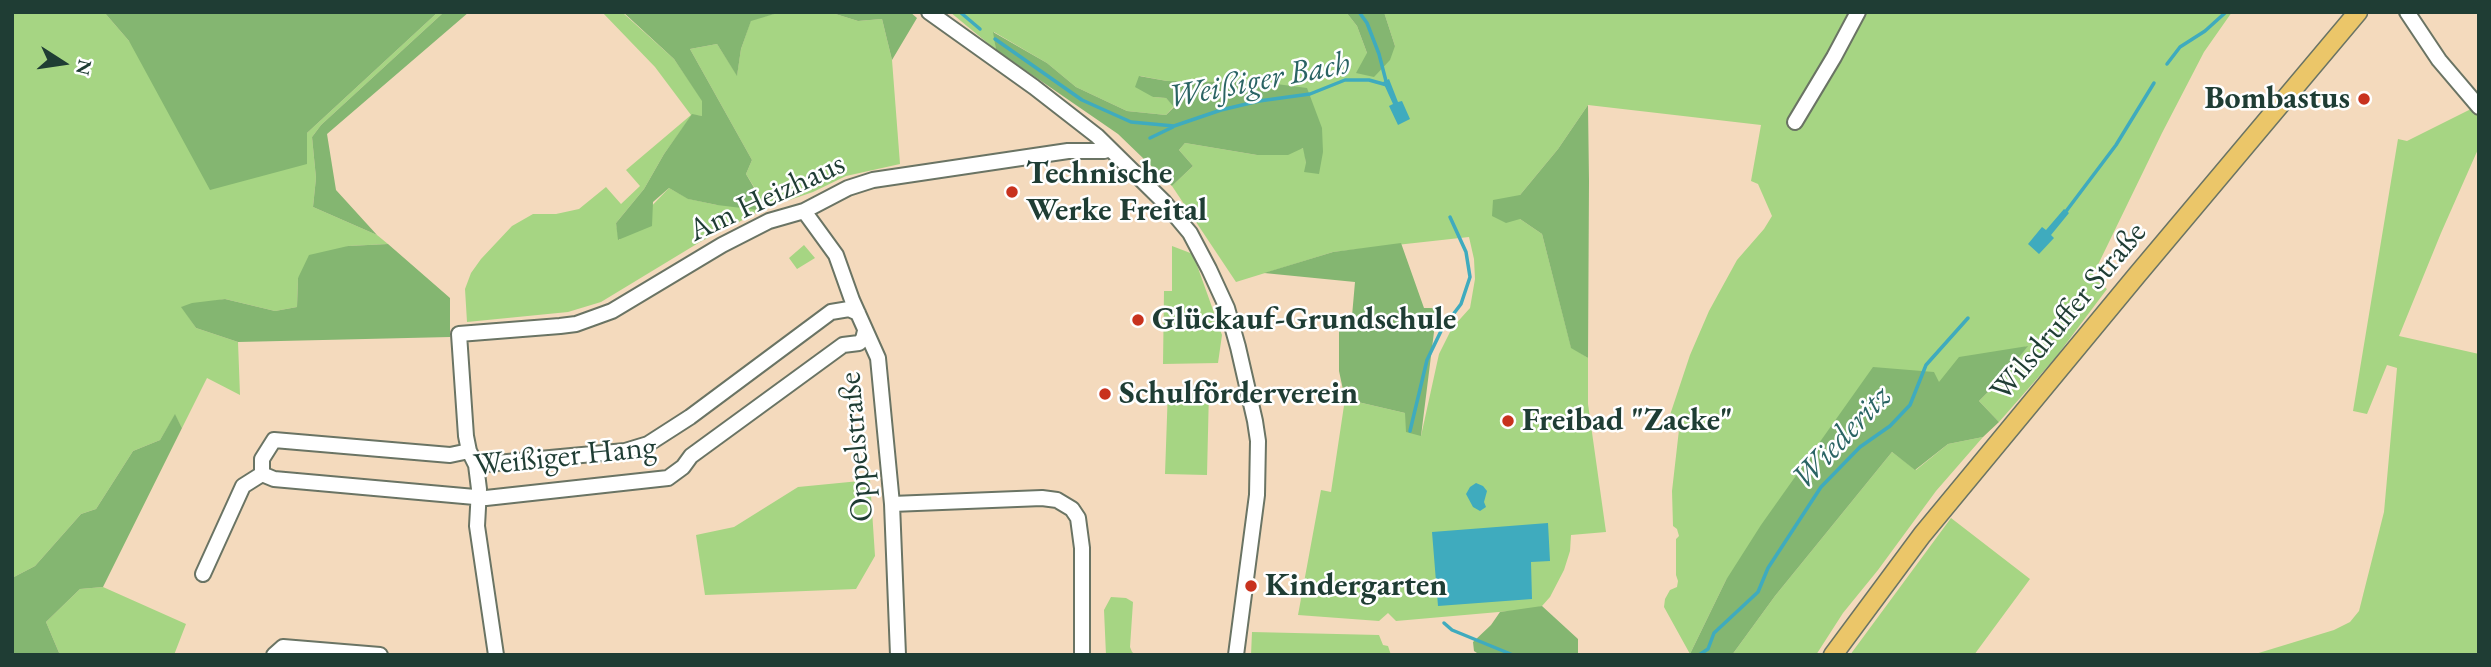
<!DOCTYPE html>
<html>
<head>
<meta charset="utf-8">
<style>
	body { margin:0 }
	#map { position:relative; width:2491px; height:667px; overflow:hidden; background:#f4dabd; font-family:"EB Garamond",serif }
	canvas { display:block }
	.frame { position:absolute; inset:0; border:14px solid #1f3d34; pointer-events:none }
	.north { position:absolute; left:28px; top:28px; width:70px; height:70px; -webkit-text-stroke:5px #fff; paint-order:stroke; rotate:102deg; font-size:19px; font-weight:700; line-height:28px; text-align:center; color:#1f3d34 }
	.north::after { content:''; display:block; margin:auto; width:24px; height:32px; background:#1f3d34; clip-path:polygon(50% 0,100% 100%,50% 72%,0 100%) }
</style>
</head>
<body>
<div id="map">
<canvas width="2491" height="667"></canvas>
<div class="frame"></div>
<div class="north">N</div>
</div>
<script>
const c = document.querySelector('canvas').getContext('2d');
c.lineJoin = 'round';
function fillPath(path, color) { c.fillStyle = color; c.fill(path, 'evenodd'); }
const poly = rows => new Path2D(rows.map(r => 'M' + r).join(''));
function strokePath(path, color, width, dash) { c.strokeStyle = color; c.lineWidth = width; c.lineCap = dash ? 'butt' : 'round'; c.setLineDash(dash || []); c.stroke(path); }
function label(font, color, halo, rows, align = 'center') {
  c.font = font + ' "EB Garamond",serif'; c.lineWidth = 5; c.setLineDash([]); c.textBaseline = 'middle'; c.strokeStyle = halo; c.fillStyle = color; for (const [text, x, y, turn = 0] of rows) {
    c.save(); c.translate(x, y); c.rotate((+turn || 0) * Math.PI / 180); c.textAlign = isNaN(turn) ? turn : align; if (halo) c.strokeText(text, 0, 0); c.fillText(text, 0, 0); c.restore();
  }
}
fillPath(poly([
	[12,12,104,12,129,41,307,133,438,12,444,12,321,125,312,137,316,178,313,207,377,235,388,244,348,246,298,278,297,307,275,311,225,299,182,307,196,328,238,342,240,395,207,378,182,428,175,415,160,440,133,451,96,509,81,514,35,566,12,578],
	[602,12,623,13,674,59,703,101,702,116,692,115,664,154,644,189,616,223,619,240,669,188,689,199,717,205,759,195,746,174,752,160,690,49,717,44,737,75,741,49,751,20,781,12,829,12,858,21,882,19,892,60,900,164,846,176,813,192,766,208,700,242,601,302,568,312,467,322,465,289,471,273,481,259,512,226,533,214,556,214,579,209,606,187,621,204,640,186,626,170,691,115,655,67],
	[950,12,1346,12,1357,26,1367,53,1395,46,1384,12,2232,12,2204,52,2162,133,2092,277,2107,289,2056,357,1999,422,1979,401,2004,376,2027,346,1939,383,1726,580,1690,654,1664,607,1665,599,1670,590,1677,587,1678,581,1676,575,1676,539,1679,536,1677,529,1673,526,1672,491,1680,421,1668,421,1690,355,1709,311,1737,260,1764,229,1772,216,1758,184,1751,181,1761,125,1588,105,1558,149,1520,195,1520,219,1542,234,1571,347,1588,358,1588,404,1606,532,1571,535,1570,551,1564,570,1550,597,1542,606,1533,609,1396,621,1388,613,1379,621,1298,615,1321,490,1331,492,1345,399,1405,413,1421,436,1439,354,1452,328,1470,308,1475,279,1474,259,1469,237,1333,252,1236,282,1172,186,1193,166,1179,150,1185,143,1257,155,1304,148,1306,163,1323,152,1261,82,1167,81,1140,76,1153,97,1166,98,1174,106,1166,115,1127,111,1076,87,1047,63,994,32,996,50],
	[2473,108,2479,116,2479,147,2441,233,2399,336,2479,354,2479,655,2252,655,2334,630,2350,622,2359,611,2384,512,2397,368,2387,365,2367,414,2353,411,2398,139,2407,141],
	[804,245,815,258,797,269,789,258],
	[1172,246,1193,254,1222,335,1218,363,1163,364,1164,291,1172,291],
	[1168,389,1209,390,1207,475,1165,474],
	[1983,437,1936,491,1878,570,1843,613,1816,655,1732,655,1775,596,1892,452,1916,470,1948,444],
	[870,480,875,556,856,589,705,595,696,535,734,527,798,487],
	[1951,518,2030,579,1974,655,1850,655],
	[103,587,186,624,174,655,60,655,46,622,80,589],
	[1111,597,1126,598,1133,602,1130,647,1132,652,1136,655,1106,655,1104,610],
	[1252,632,1379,635,1383,645,1388,646,1391,655,1251,655]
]), '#a6d583');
fillPath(poly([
	[104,12,438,12,307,133,307,164,210,190,129,41],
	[444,12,469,12,327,134,336,190,377,235,313,207,316,178,312,137,321,125],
	[623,12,781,12,751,21,741,49,737,76,717,44,690,49,752,160,746,174,759,196,758,210,717,205,688,199,669,188,653,202,652,226,618,240,616,223,644,189,664,154,692,114,702,116,702,101,674,59],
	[829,12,910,12,917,18,892,60,882,19,858,21],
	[1346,12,1384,12,1395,46,1390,60,1374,77,1356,73,1367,53,1357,26],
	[993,32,1047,63,1076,87,1127,111,1166,115,1174,107,1166,98,1153,97,1135,87,1139,76,1167,81,1261,82,1307,88,1322,128,1323,152,1319,174,1304,172,1306,163,1303,148,1288,155,1257,155,1185,143,1179,150,1193,166,1172,186,1118,134,996,50],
	[1588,105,1589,181,1588,358,1571,348,1542,234,1520,219,1506,223,1492,216,1493,200,1520,195,1558,149],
	[1401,243,1424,308,1437,308,1421,436,1406,432,1405,413,1345,399,1339,371,1339,316,1352,316,1355,282,1264,273,1333,252],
	[388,244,450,298,450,337,238,342,196,328,181,307,192,303,225,299,275,311,297,307,298,278,309,255,348,246],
	[2028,346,2004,376,1979,401,1999,422,1983,437,1948,444,1915,470,1892,452,1775,596,1732,655,1690,654,1726,580,1761,525,1873,367,1934,372,1939,382,1959,357],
	[175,414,182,428,103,587,80,589,46,622,60,655,12,655,12,578,35,566,81,514,96,509,133,451,160,440],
	[1542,606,1578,639,1578,655,1480,655,1474,651,1473,642,1491,625,1500,612]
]), '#84b671');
fillPath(poly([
	[1389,79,1398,102,1402,101,1410,119,1398,125,1389,106,1393,104,1383,82],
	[2064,209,2069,213,2051,235,2054,238,2039,254,2028,244,2042,227,2046,230],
	[1476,483,1483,486,1487,491,1484,502,1486,507,1480,511,1473,507,1466,494,1470,487],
	[1548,523,1550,561,1531,562,1532,599,1438,606,1432,532]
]), '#3fabbe');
strokePath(poly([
	[960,12,980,29],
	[1359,12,1367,23,1379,54,1387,85],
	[995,39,1082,100,1131,122,1174,126,1221,110,1259,101,1310,94,1345,80,1369,80,1387,85],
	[2167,64,2180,47,2205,31,2226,12],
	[1150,138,1173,127],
	[2064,214,2116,145,2154,83],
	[1410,431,1427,360,1442,329,1461,304,1470,277,1466,252,1450,217],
	[1444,623,1452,630,1513,655],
	[1699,655,1708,649,1714,633,1758,592,1768,568,1821,487,1860,447,1890,426,1910,405,1926,365,1968,318]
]), '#3fabbe', 3.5);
const minor = poly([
	[929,12,1034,87,1097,136,1164,202,1190,233,1209,269,1227,308,1238,347,1255,421,1258,441,1257,495,1236,655],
	[2407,12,2439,60,2479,107],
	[1795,122,1834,57,1858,12],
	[804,211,836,255,852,300,878,358,892,504,898,655],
	[477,472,482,465,486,464,625,451,648,444,690,417,831,312,849,309,858,313],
	[262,474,274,479,486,498,668,478,683,467,691,456,843,345,859,343,863,339,865,331],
	[262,474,262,459,274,440,450,455,469,451],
	[892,504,1042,498,1057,500,1072,509,1078,518,1082,548,1082,655],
	[203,574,243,486,262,474],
	[274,655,283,647,380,655],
	[496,655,477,526,479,489,476,465,469,451,466,436,459,334,560,326,576,324,612,311,722,245,769,221,804,211,848,188,873,180,1068,151,1104,151,1110,149]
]);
const major = poly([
	[1833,655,1922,535,2137,275,2358,12]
]);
strokePath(minor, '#6a7464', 18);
strokePath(major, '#6a7464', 21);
strokePath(minor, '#fff', 14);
strokePath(major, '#ebc669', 18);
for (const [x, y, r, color] of [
	[2364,99,7,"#c8321e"],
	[1012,192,7,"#c8321e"],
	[1138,320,7,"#c8321e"],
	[1105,394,7,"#c8321e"],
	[1508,421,7,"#c8321e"],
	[1251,586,7,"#c8321e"]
]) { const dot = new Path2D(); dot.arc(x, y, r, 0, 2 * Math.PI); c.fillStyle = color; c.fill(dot); strokePath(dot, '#fff', 2.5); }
label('bold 32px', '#1f3d34', '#fff', [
	["Bombastus",2350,99,"right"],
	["Technische",1026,174],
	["Werke Freital",1026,211],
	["Glückauf-Grundschule",1152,320],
	["Schulförderverein",1119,394],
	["Freibad \"Zacke\"",1522,421],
	["Kindergarten",1265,586]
], 'left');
label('32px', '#1f3d34', '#fff', [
	["Am Heizhaus",767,198,-25],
	["Wilsdruffer Straße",2069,312,-50],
	["Oppelstraße",857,447,-95],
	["Weißiger Hang",565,457,-6]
]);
label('italic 33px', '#2a6464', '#fff', [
	["Weißiger Bach",1259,81,-11],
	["Wiederitz",1842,438,-47]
]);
</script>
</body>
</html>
